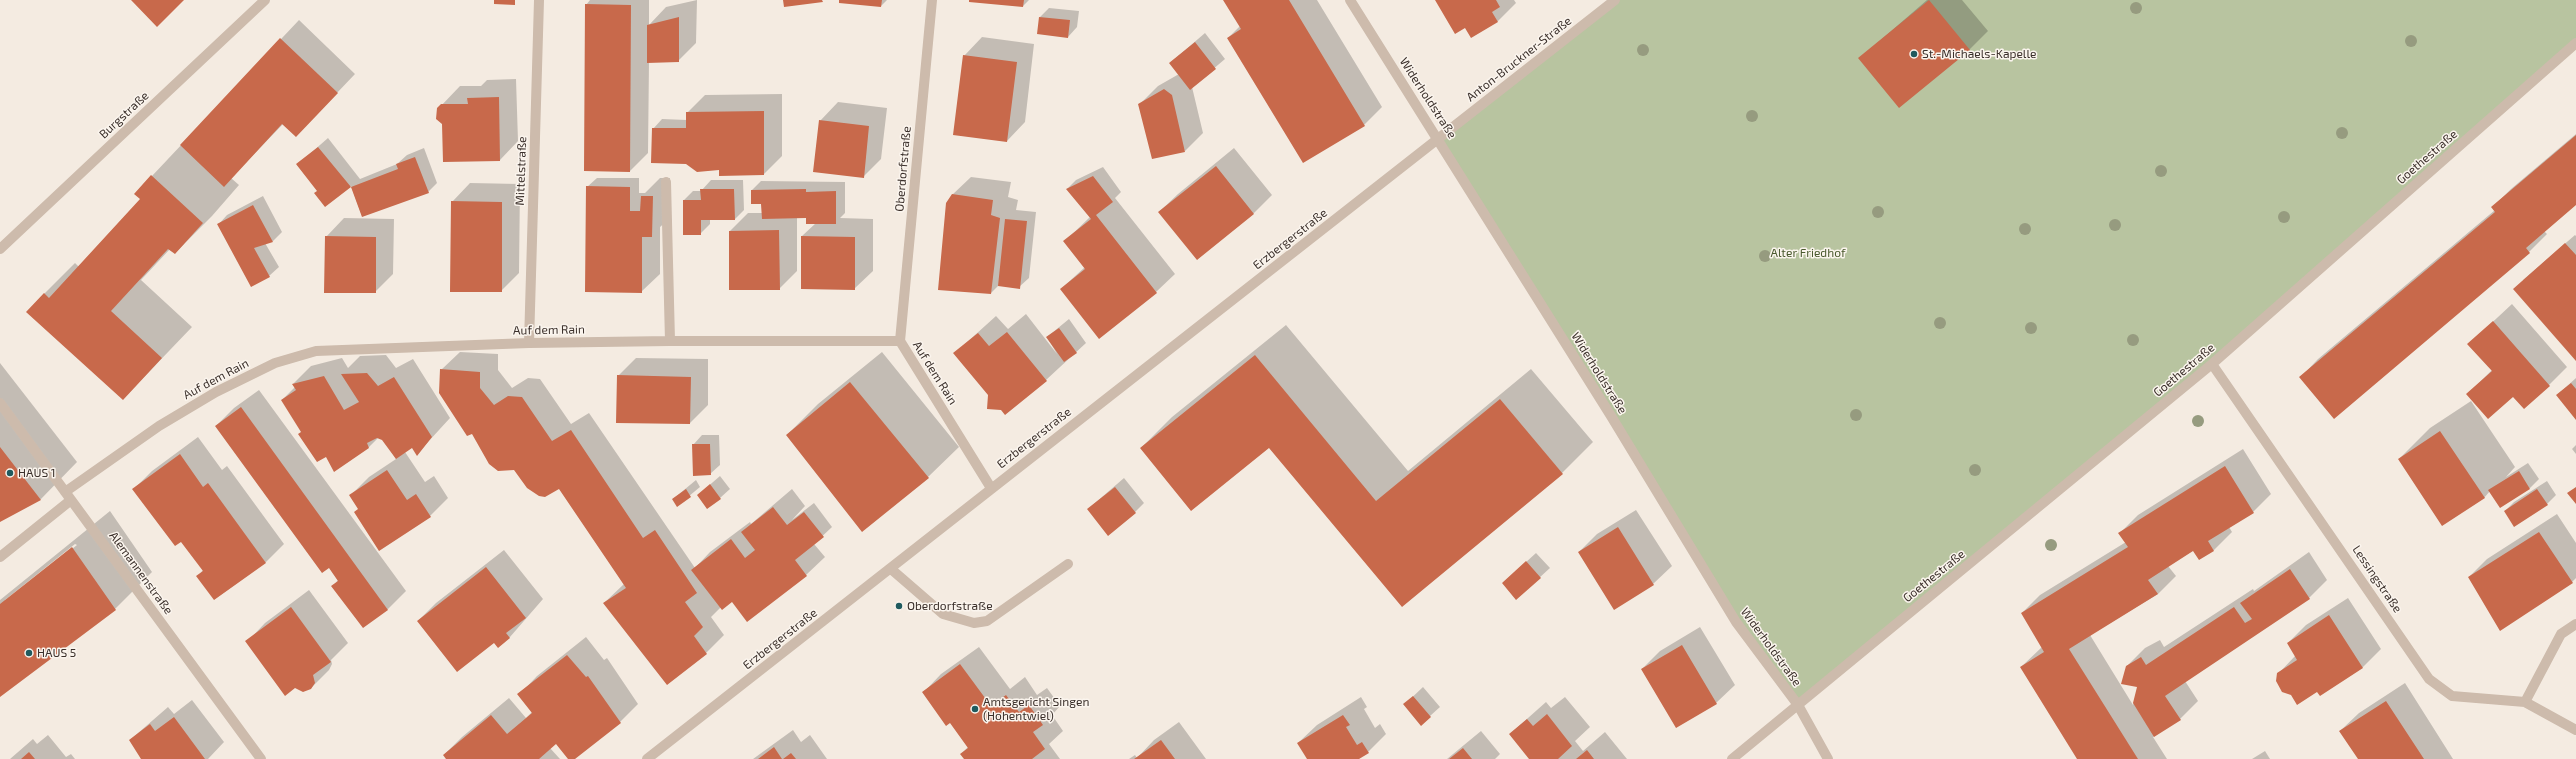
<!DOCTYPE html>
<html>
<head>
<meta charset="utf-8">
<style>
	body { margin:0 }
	canvas { display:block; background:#f4ebe1 }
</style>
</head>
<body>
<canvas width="2576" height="759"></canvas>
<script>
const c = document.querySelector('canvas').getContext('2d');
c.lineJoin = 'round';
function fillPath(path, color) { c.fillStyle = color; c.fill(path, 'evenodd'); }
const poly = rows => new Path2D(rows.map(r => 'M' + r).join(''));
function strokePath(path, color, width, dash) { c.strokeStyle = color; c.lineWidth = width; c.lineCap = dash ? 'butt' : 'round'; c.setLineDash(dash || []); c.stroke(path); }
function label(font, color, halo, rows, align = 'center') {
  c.font = font + ' "Exo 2",sans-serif'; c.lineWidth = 3; c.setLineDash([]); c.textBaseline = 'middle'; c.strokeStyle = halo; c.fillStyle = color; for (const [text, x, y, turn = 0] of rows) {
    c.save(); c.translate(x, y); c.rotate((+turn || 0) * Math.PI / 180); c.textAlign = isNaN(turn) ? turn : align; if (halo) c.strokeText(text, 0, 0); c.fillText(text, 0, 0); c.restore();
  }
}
fillPath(poly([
	[1615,0,2576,0,2576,43,2212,364,1798,705,1736,622,1439,139]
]), '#b8c4a0');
fillPath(poly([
	[590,0,649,0,649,25,666,7,697,0,696,43,678,61,649,62,648,153,630,171,585,170,586,5],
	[840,0,887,0,881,6],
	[970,0,1029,0,1023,6],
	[1224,0,1317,0,1382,107,1364,125,1228,38,1240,26],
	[1436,0,1514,0,1516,3,1498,21,1472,37,1466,27],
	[1927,0,1962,0,1988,31,1970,49,1899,107,1860,58],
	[1049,8,1079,11,1077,27,1068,37,1038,33,1040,17],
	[299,20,355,74,296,136,283,124,231,178,239,185,212,216,175,253,170,249,141,280,192,327,123,399,44,294,75,263,79,267,141,199,135,194],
	[1205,33,1225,59,1192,87,1203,133,1185,151,1139,105,1158,86,1179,74,1170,63],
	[982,37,1034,44,1025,122,1007,141,964,56],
	[516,79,518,141,500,160,443,124,438,109,460,86,481,86,487,80],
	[782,94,782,156,764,174,719,169,653,129,662,119,687,120,687,113,705,95],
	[838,102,887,108,881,159,863,177,820,121],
	[2576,134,2576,204,2544,231,2547,234,2529,252,2300,378,2318,359,2495,210,2493,207,2511,189],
	[328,138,360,179,397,164,407,155,424,148,437,183,428,192,362,216,351,186,325,206,318,191,297,165],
	[1234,148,1272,195,1254,213,1197,259,1159,212,1178,194],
	[1103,167,1121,192,1115,198,1175,274,1156,292,1099,337,1061,289,1085,267,1065,241,1090,217,1067,189,1076,180],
	[971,177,1011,182,1008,197,1018,200,1016,210,1036,212,1029,278,1019,287,999,285,991,293,952,195],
	[597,178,639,178,639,193,645,193,660,178,670,178,670,218,660,227,660,274,641,292,587,187],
	[711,180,743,180,744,210,735,219,710,219,710,224,700,234,684,200,693,191,701,191],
	[761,181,845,182,845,213,840,218,873,219,873,271,854,289,802,236,816,223,807,217,797,217,797,271,779,289,730,231,748,213,763,213,762,203,752,203,752,190],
	[470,183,520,184,519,273,501,291,452,202],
	[263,196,282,232,273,241,265,243,279,267,269,276,218,225,227,215],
	[344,218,394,219,393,274,375,292,326,237],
	[2575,235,2576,236,2576,360,2523,280],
	[2512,304,2567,367,2549,385,2513,395,2468,394,2492,370,2469,344],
	[1026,314,1057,354,1047,337,1069,319,1086,343,1046,380,989,394,955,353,996,316,1008,329],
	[1286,325,1408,471,1531,369,1593,442,1562,473,1402,606,1269,447,1141,448,1172,417],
	[460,352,498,354,498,370,512,388,528,378,540,379,571,424,589,413,695,568,710,552,750,522,751,524,792,489,805,506,792,520,814,503,832,527,814,544,825,557,806,575,747,621,732,601,721,607,711,617,724,635,706,653,667,684,604,603,624,584,559,488,441,370],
	[882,352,959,447,928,477,787,435,818,404],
	[386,355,396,368,413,359,450,418,417,454,413,447,405,452,425,482,434,476,448,498,430,516,351,495,369,477,396,459,383,439,379,437,369,447,326,455,302,431,282,400,295,387,293,384,311,366,342,358,348,368,360,356],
	[636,358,708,359,708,405,690,423,618,376],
	[0,363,77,462,41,499,0,521],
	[2576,378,2576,418,2557,395],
	[259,390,406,591,388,609,363,627,333,586,338,580,329,567,216,426,234,408],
	[2471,401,2515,467,2506,477,2528,463,2539,479,2530,488,2490,491,2484,498,2399,459,2430,428],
	[702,435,719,435,720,465,710,474,693,445],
	[198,437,222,470,227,466,284,544,266,562,215,599,198,576,203,570,181,540,134,489,152,471],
	[2576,445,2576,454,2572,449],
	[2243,449,2271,494,2253,512,2229,527,2232,532,2214,550,2199,559,2194,550,2168,566,2176,576,2158,594,2090,635,2133,705,2138,686,2127,666,2145,648,2160,640,2164,647,2253,589,2254,591,2309,552,2327,580,2309,598,2185,681,2198,701,2180,719,2153,737,2167,759,2078,759,2021,667,2042,647,2022,613,2040,595,2126,542,2120,533,2138,515],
	[720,476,730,489,720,498,698,495],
	[1124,478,1144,503,1135,512,1088,509],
	[696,480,700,487,677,506,673,499],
	[2547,481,2556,495,2547,504,2505,511,2514,502],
	[1636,510,1672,566,1653,584,1615,608,1579,552,1597,534],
	[110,511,152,572,115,609,0,696,0,600],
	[75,544,77,545,5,602,5,600],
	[2557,514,2576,543,2576,578,2572,582,2469,577,2487,559],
	[504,550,543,599,510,637,498,646,494,641,418,621,436,603],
	[1536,553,1550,568,1516,599,1503,583],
	[309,590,348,643,331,660,332,664,329,670,311,688,247,642,265,623],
	[2348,598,2381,649,2363,667,2320,695,2317,691,2278,674,2296,655,2288,643,2306,625],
	[1700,627,1735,685,1716,703,1677,726,1642,669,1660,651],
	[586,637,604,660,607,658,638,704,620,722,573,759,569,759,556,743,550,748,560,759,447,759,444,755,462,737,509,698,526,718,532,712,519,695,537,676],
	[979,647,1010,689,1025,677,1037,695,1047,688,1060,706,1052,715,1063,731,1049,744,1060,759,965,759,961,754,968,747,950,722,923,693,941,674],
	[2405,683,2453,759,2359,759,2340,731,2359,713],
	[1423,687,1440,707,1430,716,1404,705],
	[1361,697,1367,707,1364,709,1375,728,1380,724,1386,734,1368,752,1357,759,1308,759,1298,743,1317,725],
	[1565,697,1590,727,1575,741,1583,751,1605,732,1627,759,1530,759,1510,734,1546,702,1551,708],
	[192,700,224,742,208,759,143,759,130,740,168,707,174,714],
	[1179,722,1206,759,1129,759,1135,755,1137,758,1154,740],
	[793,730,801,742,810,735,827,759,753,759],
	[1481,731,1500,754,1495,759,1447,759],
	[48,735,66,757,71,754,75,759,10,759,33,739,37,744],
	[2265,751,2270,759,2252,759]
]), '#0003');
fillPath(poly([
	[131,0,184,0,157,27],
	[494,0,515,0,515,5,494,4],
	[783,0,822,0,823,2,784,7],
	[839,0,882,0,881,7,839,3],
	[969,0,1024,0,1023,7,969,2],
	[1223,0,1289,0,1365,126,1303,163,1227,38,1241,29],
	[1435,0,1496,0,1500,7,1492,12,1498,22,1471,38,1465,28,1455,34],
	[1929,0,1970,50,1899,108,1858,58],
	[585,4,631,5,630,172,584,171],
	[679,17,679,62,647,63,647,25],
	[1039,17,1070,20,1068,38,1037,34],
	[280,38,338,93,296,137,282,124,224,187,180,145],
	[1195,42,1216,69,1190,90,1169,63],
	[963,55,1017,62,1007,142,953,135],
	[1164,89,1172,95,1185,152,1152,159,1138,104],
	[499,97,500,161,443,162,442,124,436,119,437,108,441,104,468,104,467,98],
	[764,111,764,175,719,176,719,170,697,172,686,164,651,163,652,128,686,128,686,112],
	[819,120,869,126,864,178,813,172],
	[2576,135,2576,205,2526,248,2530,253,2334,419,2299,377,2495,212,2491,207],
	[318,147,351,187,325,207,314,193,317,191,296,164],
	[415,157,429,193,362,217,351,187,398,169,396,164],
	[1216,166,1254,214,1197,260,1158,212],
	[151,175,203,223,175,254,168,249,111,311,162,358,123,400,26,312,44,293,49,298,140,199,134,194],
	[1093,176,1113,202,1096,215,1157,293,1099,339,1060,289,1085,269,1063,241,1091,219,1066,189],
	[586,186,630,187,630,211,640,211,641,196,653,196,652,237,642,237,642,293,585,292],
	[700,189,734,189,735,220,701,220,701,235,683,235,683,200,701,200],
	[806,189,806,192,836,191,836,224,806,224,806,218,762,219,761,204,751,204,751,190],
	[952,194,993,200,991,215,1000,218,991,294,938,290,946,203],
	[451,201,502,202,502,292,450,292],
	[253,205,273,242,254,248,270,277,251,287,217,224],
	[1005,219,1027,221,1020,289,998,286],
	[779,230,780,290,729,290,729,231],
	[325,236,376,237,376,293,324,293],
	[801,236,855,237,855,290,801,289],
	[2565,243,2576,255,2576,361,2513,289],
	[2493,321,2550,386,2524,409,2513,397,2488,419,2466,394,2492,371,2467,344],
	[1059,328,1077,353,1064,362,1046,337],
	[1007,332,1047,381,1005,415,1001,410,987,409,988,395,953,353,978,333,989,346],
	[1255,355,1376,501,1500,399,1563,474,1402,607,1269,448,1191,511,1140,448],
	[440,369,480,372,480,388,494,405,508,396,522,397,552,441,571,430,643,538,655,530,697,593,685,602,703,627,694,636,707,654,667,685,603,603,626,588,559,489,545,497,539,496,527,488,514,470,498,471,489,464,472,434,467,436,439,393],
	[367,373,378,386,394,377,432,437,417,456,412,448,396,459,382,440,377,438,367,443,369,448,334,472,326,457,317,462,298,434,301,432,281,400,296,390,292,384,324,376,344,410,359,402,341,374],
	[617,375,691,377,690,424,616,423],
	[850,382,929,478,862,532,786,435],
	[2571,383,2576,389,2576,420,2556,395],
	[241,407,388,610,363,628,331,586,338,581,329,568,322,573,215,426],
	[2440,431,2485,498,2442,526,2398,459],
	[692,444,710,444,711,475,693,476],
	[0,447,41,500,0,522],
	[180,454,203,487,208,483,266,563,214,600,196,576,203,571,181,542,175,546,132,489],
	[2225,466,2254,513,2208,541,2214,551,2199,560,2193,551,2148,580,2158,594,2069,649,2138,759,2077,759,2020,667,2044,652,2021,613,2128,547,2118,533],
	[387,470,407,500,416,494,431,517,379,551,354,512,358,509,349,495],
	[2519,471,2530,489,2500,508,2488,490],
	[710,484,721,499,707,509,697,495],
	[1115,487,1136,513,1108,536,1087,509],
	[2576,487,2576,504,2567,493],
	[686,489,691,497,677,507,672,499],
	[2537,489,2548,505,2514,527,2504,511],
	[773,507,787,525,804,512,824,537,795,560,807,576,747,622,732,602,722,610,691,570,731,539,745,558,755,550,741,532],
	[1618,527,1654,585,1614,610,1578,552],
	[2539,532,2573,583,2500,631,2468,577],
	[72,547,116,610,0,697,0,604],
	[1526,561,1541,578,1516,600,1502,583],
	[486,567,526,618,506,633,510,638,498,648,494,643,457,672,417,621],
	[2290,569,2310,599,2165,696,2181,720,2154,737,2133,703,2137,687,2121,684,2126,666,2141,657,2146,665,2234,607,2245,623,2252,619,2240,603],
	[291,607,331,662,313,675,315,683,311,689,303,692,295,688,285,696,245,641],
	[2329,615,2363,668,2320,696,2317,692,2297,705,2291,695,2282,692,2276,681,2277,673,2297,660,2287,643],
	[1682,645,1717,704,1676,728,1641,669],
	[567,655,586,677,588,676,621,723,575,759,568,759,556,744,539,759,446,759,443,755,491,715,507,734,532,713,517,694],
	[960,664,991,706,1006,695,1019,712,1029,705,1043,725,1033,732,1045,749,1032,759,964,759,960,754,968,748,950,723,946,726,922,692],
	[1413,696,1431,717,1421,726,1403,704],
	[2386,701,2424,759,2358,759,2339,731],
	[1547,714,1572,746,1558,759,1529,759,1509,734,1527,719,1533,726],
	[1343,715,1350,725,1346,727,1357,745,1362,742,1369,753,1359,759,1307,759,1297,743],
	[174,717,205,759,141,759,129,740,150,724,155,731],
	[1161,740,1175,759,1134,759],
	[774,747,782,759,758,759],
	[1463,748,1472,759,1449,759],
	[1587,750,1594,759,1576,759],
	[29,752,35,759,21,759],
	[791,753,796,759,783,759]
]), '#c8694b');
strokePath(poly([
	[1350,0,1611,416,1736,622,1798,705,1828,759],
	[666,182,670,341],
	[0,249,265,0],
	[900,341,932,0],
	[529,343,539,0],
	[2212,364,2429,679,2452,696,2525,702,2576,730],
	[0,403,261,759],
	[65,492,159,426,216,392,275,363,316,351,529,343,670,341,900,341,991,488],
	[0,557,71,500],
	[891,569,943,614,974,623,987,621,1068,564],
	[2525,702,2561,634,2576,624],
	[647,759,1615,0],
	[1732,759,2212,364,2576,43]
]), '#cdbbac', 10);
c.fillStyle = '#969b7f';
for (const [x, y] of [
	[2136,8],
	[2411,41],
	[1643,50],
	[1752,116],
	[2342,133],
	[2161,171],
	[1878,212],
	[2284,217],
	[2115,225],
	[2025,229],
	[1765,256],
	[1940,323],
	[2031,328],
	[2133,340],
	[1856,415],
	[2198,421],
	[1975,470],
	[2051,545]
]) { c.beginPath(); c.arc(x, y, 6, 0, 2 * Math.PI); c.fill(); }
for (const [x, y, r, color] of [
	[1914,54,4,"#1f5a5e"],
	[10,473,4,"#1f5a5e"],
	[899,606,4,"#1f5a5e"],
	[29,653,4,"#1f5a5e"],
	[975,709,4,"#1f5a5e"]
]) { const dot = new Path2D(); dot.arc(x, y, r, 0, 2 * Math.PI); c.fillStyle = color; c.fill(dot); strokePath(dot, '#fbf5ee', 1.5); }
label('12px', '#3b302b', '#fbf5ee', [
	["St.-Michaels-Kapelle",1922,54],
	["HAUS 1",18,473],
	["Oberdorfstraße",907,606],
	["HAUS 5",37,653],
	["Amtsgericht Singen",983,702],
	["(Hohentwiel)",983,716]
], 'left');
label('12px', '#3b302b', '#fbf5ee', [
	["Anton-Bruckner-Straße",1519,59,-38],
	["Widerholdstraße",1428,98,57],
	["Burgstraße",124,115,-43],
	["Goethestraße",2427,157,-41],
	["Oberdorfstraße",903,169,-85],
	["Mittelstraße",521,171,-88],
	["Erzbergerstraße",1290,239,-38],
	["Auf dem Rain",549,330,-1],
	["Goethestraße",2184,370,-40],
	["Auf dem Rain",935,373,58],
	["Widerholdstraße",1599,373,58],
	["Auf dem Rain",216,379,-28],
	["Erzbergerstraße",1034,438,-38],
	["Alemannenstraße",141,573,54],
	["Goethestraße",1934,576,-39],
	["Lessingstraße",2377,579,56],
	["Erzbergerstraße",780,639,-38],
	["Widerholdstraße",1771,647,54]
]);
label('12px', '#4a5a2e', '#fbf5ee', [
	["Alter Friedhof",1808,253]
]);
</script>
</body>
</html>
